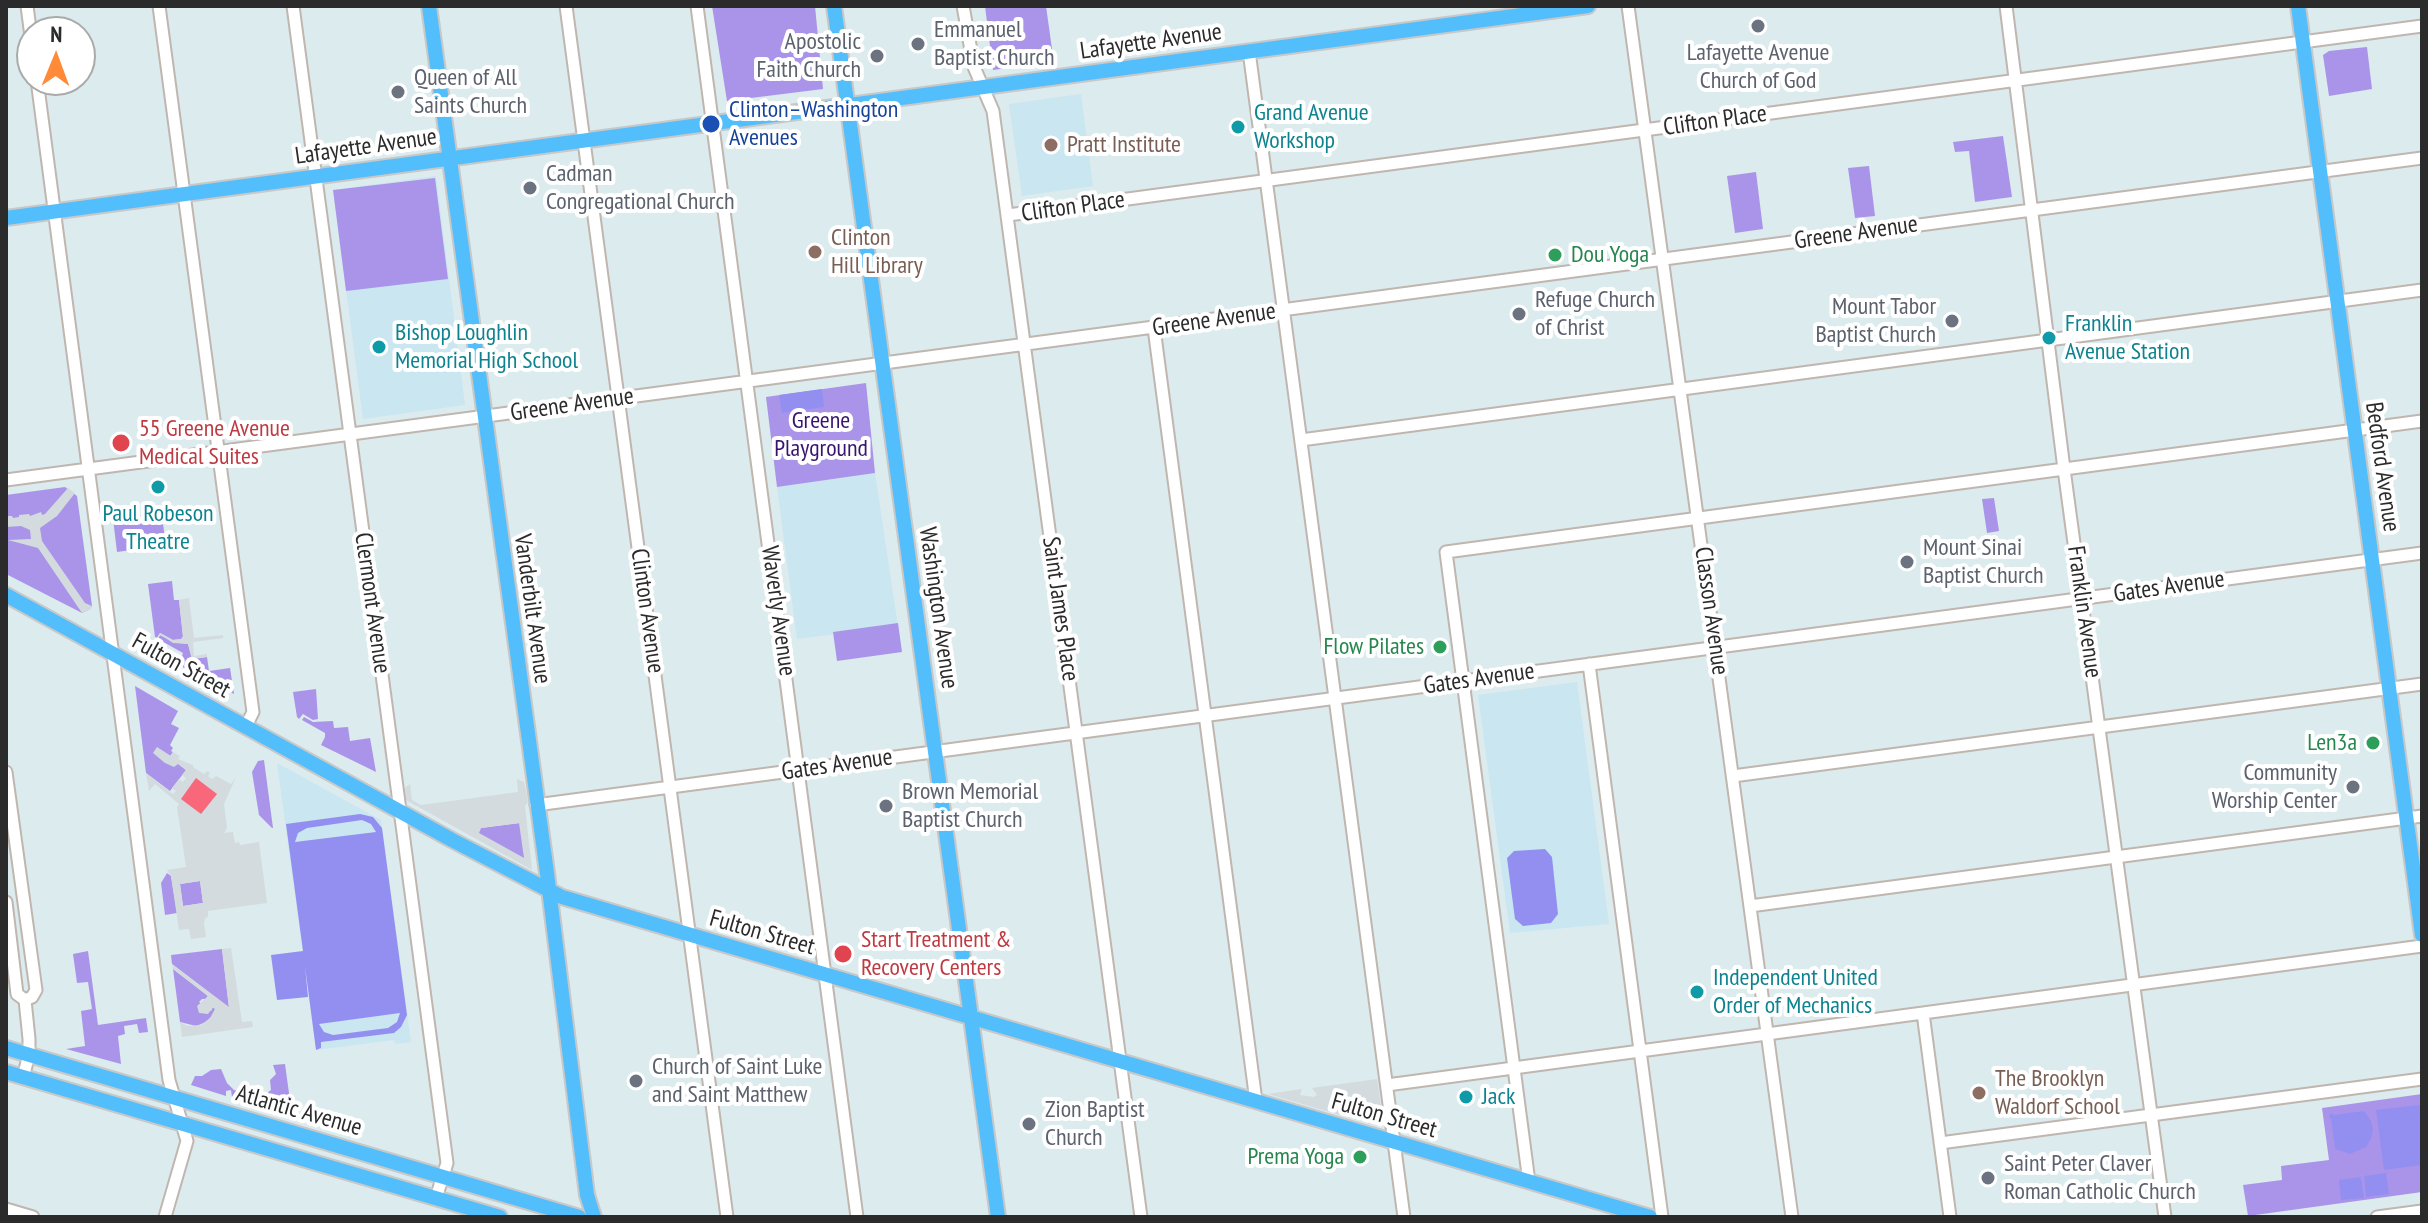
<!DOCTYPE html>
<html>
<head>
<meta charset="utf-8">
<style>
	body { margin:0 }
	#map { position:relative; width:2428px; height:1223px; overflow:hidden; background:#dcebee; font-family:"PT Sans Narrow",sans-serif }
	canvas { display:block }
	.frame { position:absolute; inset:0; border:8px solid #2b2b2b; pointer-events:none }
	.north { position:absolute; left:16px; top:16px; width:80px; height:80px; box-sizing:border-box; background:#fff; border:2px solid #aaa; border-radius:50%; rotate:1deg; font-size:22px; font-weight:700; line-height:32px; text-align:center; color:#2b2b2b }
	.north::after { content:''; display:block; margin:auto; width:28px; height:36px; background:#ff8b38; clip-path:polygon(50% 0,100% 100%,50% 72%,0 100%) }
</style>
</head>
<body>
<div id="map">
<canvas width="2428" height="1223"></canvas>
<div class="frame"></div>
<div class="north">N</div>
</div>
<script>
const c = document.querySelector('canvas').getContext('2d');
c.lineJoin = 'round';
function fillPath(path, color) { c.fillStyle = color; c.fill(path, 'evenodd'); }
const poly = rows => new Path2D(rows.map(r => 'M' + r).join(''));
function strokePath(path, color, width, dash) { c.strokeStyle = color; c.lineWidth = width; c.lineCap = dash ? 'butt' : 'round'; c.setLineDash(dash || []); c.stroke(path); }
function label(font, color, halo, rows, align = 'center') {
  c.font = font + ' "PT Sans Narrow",sans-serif'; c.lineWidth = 8; c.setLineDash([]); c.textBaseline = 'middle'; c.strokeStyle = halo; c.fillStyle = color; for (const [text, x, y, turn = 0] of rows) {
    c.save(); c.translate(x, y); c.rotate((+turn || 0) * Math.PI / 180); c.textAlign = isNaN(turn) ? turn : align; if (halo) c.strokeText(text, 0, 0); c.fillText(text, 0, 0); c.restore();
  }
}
fillPath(poly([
	[1081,94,1093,186,1022,196,1009,104],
	[436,176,465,405,363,419,333,190],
	[875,473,898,626,797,639,777,487],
	[1577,682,1609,924,1510,933,1478,695],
	[277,763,381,820,411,1042,395,1044,394,1040,316,1050]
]), '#cae6f1');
fillPath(poly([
	[712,6,815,6,823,89,727,101],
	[985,6,1046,6,1052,49,1057,61,993,70],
	[2367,47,2372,89,2329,96,2323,55,2329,51],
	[2003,136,2012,197,1975,202,1969,151,1955,152,1953,142],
	[1869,166,1875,216,1855,218,1848,168],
	[1756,172,1763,229,1735,233,1727,176],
	[435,178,448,279,346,291,333,190],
	[866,383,875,473,777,487,766,397],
	[65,487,77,496,92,606,90,609,82,613,6,574,6,495],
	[1994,498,1999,531,1987,533,1982,499],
	[153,514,155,524,163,524,166,545,117,552,113,519],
	[172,581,174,600,179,600,183,637,182,639,173,640,160,633,157,638,155,637,148,584],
	[898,623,902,652,837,661,833,632],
	[160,635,173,642,188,644,192,659,207,657,209,671,230,668,234,694,179,665,183,653,158,639],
	[135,686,178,711,171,724,179,728,170,745,173,748,171,751,173,752,166,762,177,763,186,770,170,791,146,773],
	[316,689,318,719,313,720,303,714,299,719,297,717,293,692],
	[304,717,313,722,333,721,334,728,348,727,350,741,370,738,376,772,321,745,325,737,325,733,302,720],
	[264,760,273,828,272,828,259,815,252,772,258,761],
	[520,823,525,859,478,833,481,828],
	[167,873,171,876,177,913,165,915,161,883],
	[200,881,203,903,183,906,180,884],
	[222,949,229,1008,172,964,171,955],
	[88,951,98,1025,146,1018,148,1032,139,1033,137,1024,124,1026,125,1034,118,1036,121,1064,66,1049,85,1046,81,1011,92,1009,88,982,77,983,73,954],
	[173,969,208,996,206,999,202,999,199,1002,211,1011,213,1007,215,1009,214,1014,206,1022,196,1026,180,1022],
	[285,1064,292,1115,232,1097,231,1090,226,1091,226,1096,191,1085,195,1076,202,1076,211,1070,221,1069,227,1083,234,1090,260,1098,271,1090,270,1080,276,1074,273,1065],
	[2422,1094,2422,1192,2248,1216,2243,1185,2282,1180,2281,1166,2329,1160,2322,1108]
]), '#aa94e9');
fillPath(poly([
	[822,389,824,407,782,413,779,395],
	[360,814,373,817,382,828,407,1015,401,1027,394,1033,321,1042,321,1048,316,1050,305,966,308,997,277,1000,271,955,303,951,286,824],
	[362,820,371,824,376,832,295,842,298,833,307,828],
	[400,1013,397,1022,388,1028,333,1035,324,1032,319,1024],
	[1545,849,1552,857,1558,914,1551,923,1523,926,1515,919,1507,858,1514,851],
	[2420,1105,2422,1165,2384,1170,2376,1110],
	[2364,1111,2371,1121,2373,1130,2371,1139,2366,1147,2350,1154,2335,1149,2331,1119,2329,1116,2331,1113,2334,1115],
	[2386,1173,2389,1194,2366,1197,2364,1176],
	[2361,1177,2364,1198,2341,1200,2339,1180]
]), '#928ff1');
fillPath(poly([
	[68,488,75,493,57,516,40,528,42,541,85,603,92,606,90,609,82,613,38,548,8,540,31,539,30,530,21,526,6,527,6,516,12,516,13,518,19,517,19,515,29,514,30,516,41,512,42,515,45,514],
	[189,598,194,638,223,635,223,638,193,642,194,656,207,654,207,657,192,659,188,644,173,643,161,635,157,638,160,633,173,640,181,639,183,636,179,600],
	[157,747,171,756,173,752,180,756,178,759,193,765,193,767,204,774,207,771,210,773,208,776,212,779,216,776,231,784,236,777,224,804,227,828,224,833,233,832,235,843,239,842,240,845,259,842,267,903,208,911,208,917,205,918,204,923,206,937,191,939,189,929,179,930,171,876,167,870,186,867,177,807,179,804,155,784,149,791,146,773,173,794,176,791,172,788,179,779,183,782,186,778,182,775,186,770,178,764,174,767,165,763,153,753],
	[200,881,203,903,183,906,180,884],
	[517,779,524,782,526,791,528,802,525,806,532,870,406,800,405,788,410,784,412,800,421,805,518,792],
	[519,823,524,858,479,833,481,828],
	[231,948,242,1022,252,1021,253,1027,182,1037,180,1022,187,1026,201,1025,210,1018,215,1009,213,1007,208,1014,199,1013,197,1006,208,996,173,969,172,964,229,1007,222,949],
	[1377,1079,1383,1119,1382,1123,1377,1126,1268,1094,1302,1089,1300,1095,1314,1097,1317,1095,1312,1088]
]), '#d3dbde');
fillPath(poly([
	[196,778,217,794,201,814,181,799]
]), '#f9677a');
const minor = poly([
	[27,6,32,44],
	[159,6,253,712,246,726],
	[293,6,447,1163,436,1198],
	[566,6,727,1217],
	[697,6,857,1217],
	[963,6,974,67,993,111,1141,1217],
	[1628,6,1792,1217],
	[2006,6,2064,469,2165,1217],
	[1249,51,1404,1217],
	[37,80,169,1080,187,1141,165,1217],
	[1008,215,2422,26],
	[1154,328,1256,1101],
	[1301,440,2422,290],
	[6,480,2422,158],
	[1589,664,1662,1217],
	[6,772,36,990,32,997,25,1000],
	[1733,776,2422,684],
	[536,805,2422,553],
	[6,902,17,994,25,1000,29,1039,29,1055,23,1077],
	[1750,906,2422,816],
	[1923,1013,1950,1217],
	[1387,1085,2422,946],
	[1940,1143,2422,1079],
	[1529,1182,1446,552,2422,421],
	[6,1209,33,1217],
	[2377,1217,2422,1211]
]);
const major = poly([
	[429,6,547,873,587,1195,594,1217],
	[834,6,998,1217],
	[2298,6,2422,935],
	[6,218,1588,6],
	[6,595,452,840,562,897,1650,1217],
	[6,1048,579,1217],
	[6,1072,500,1217]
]);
strokePath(minor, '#c0b6b0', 15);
strokePath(major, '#c8c8c8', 18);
strokePath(minor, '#fff', 11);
strokePath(major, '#53befc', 14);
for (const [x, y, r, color] of [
	[1758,26,8,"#6b7280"],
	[918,44,8,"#6b7280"],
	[877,56,8,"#6b7280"],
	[398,92,8,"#6b7280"],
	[711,124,10,"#1a4fb4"],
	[1238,127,8,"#0f9aa8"],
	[1051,145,8,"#8d6e63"],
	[530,188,8,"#6b7280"],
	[815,252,8,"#8d6e63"],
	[1555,255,8,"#2e9e5b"],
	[1519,314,8,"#6b7280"],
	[1952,321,8,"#6b7280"],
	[2049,338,8,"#0f9aa8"],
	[379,347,8,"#0f9aa8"],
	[121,443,10,"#e0444e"],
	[158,487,8,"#0f9aa8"],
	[1907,562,8,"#6b7280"],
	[1440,647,8,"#2e9e5b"],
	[2373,743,8,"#2e9e5b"],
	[2353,787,8,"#6b7280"],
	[886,806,8,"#6b7280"],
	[843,954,10,"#e0444e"],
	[1697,992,8,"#0f9aa8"],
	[636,1081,8,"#6b7280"],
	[1979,1093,8,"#8d6e63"],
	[1466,1097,8,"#0f9aa8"],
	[1029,1124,8,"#6b7280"],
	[1360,1157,8,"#2e9e5b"],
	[1988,1178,8,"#6b7280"]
]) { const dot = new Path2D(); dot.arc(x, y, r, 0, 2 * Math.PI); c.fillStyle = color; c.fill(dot); strokePath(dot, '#fff', 3); }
label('24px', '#5b616d', '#fff', [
	["Emmanuel",934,30],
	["Baptist Church",934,58],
	["Apostolic",861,42,"right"],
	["Faith Church",861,70,"right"],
	["Lafayette Avenue",1758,53,"center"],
	["Church of God",1758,81,"center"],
	["Queen of All",414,78],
	["Saints Church",414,106],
	["Cadman",546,174],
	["Congregational Church",546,202],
	["Refuge Church",1535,300],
	["of Christ",1535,328],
	["Mount Tabor",1936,307,"right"],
	["Baptist Church",1936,335,"right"],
	["Mount Sinai",1923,548],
	["Baptist Church",1923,576],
	["Community",2337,773,"right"],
	["Worship Center",2337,801,"right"],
	["Brown Memorial",902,792],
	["Baptist Church",902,820],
	["Church of Saint Luke",652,1067],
	["and Saint Matthew",652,1095],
	["Zion Baptist",1045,1110],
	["Church",1045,1138],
	["Saint Peter Claver",2004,1164],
	["Roman Catholic Church",2004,1192]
], 'left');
label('24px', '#2b2b2b', '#fff', [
	["Lafayette Avenue",1151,42,-8],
	["Clifton Place",1715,121,-8],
	["Lafayette Avenue",366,147,-8],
	["Clifton Place",1073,207,-8],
	["Greene Avenue",1856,233,-8],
	["Greene Avenue",1214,320,-8],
	["Greene Avenue",572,405,-8],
	["Bedford Avenue",2382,467,82],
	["Gates Avenue",2169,587,-8],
	["Clermont Avenue",372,603,82],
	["Washington Avenue",938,608,82],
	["Vanderbilt Avenue",532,609,82],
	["Saint James Place",1060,609,82],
	["Clinton Avenue",647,611,82],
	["Waverly Avenue",778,611,82],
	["Classon Avenue",1711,611,82],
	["Franklin Avenue",2084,612,82],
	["Fulton Street",181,666,29],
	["Gates Avenue",1479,679,-8],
	["Gates Avenue",837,765,-8],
	["Fulton Street",762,933,16],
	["Atlantic Avenue",299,1111,16],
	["Fulton Street",1384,1116,16]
]);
label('24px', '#164399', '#fff', [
	["Clinton–Washington",729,110],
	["Avenues",729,138]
], 'left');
label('24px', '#0d838f', '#fff', [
	["Grand Avenue",1254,113],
	["Workshop",1254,141],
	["Franklin",2065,324],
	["Avenue Station",2065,352],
	["Bishop Loughlin",395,333],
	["Memorial High School",395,361],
	["Paul Robeson",158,514,"center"],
	["Theatre",158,542,"center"],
	["Independent United",1713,978],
	["Order of Mechanics",1713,1006],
	["Jack",1482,1097]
], 'left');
label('24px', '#785e54', '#fff', [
	["Pratt Institute",1067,145],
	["Clinton",831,238],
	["Hill Library",831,266],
	["The Brooklyn",1995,1079],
	["Waldorf School",1995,1107]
], 'left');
label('24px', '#27864d', '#fff', [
	["Dou Yoga",1571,255,"left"],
	["Flow Pilates",1424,647],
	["Len3a",2357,743],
	["Prema Yoga",1344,1157]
], 'right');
label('24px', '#38146f', '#fff', [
	["Greene",821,421],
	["Playground",821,449]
]);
label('24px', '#be3a42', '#fff', [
	["55 Greene Avenue",139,429],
	["Medical Suites",139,457],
	["Start Treatment &",861,940],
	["Recovery Centers",861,968]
], 'left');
</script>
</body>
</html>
